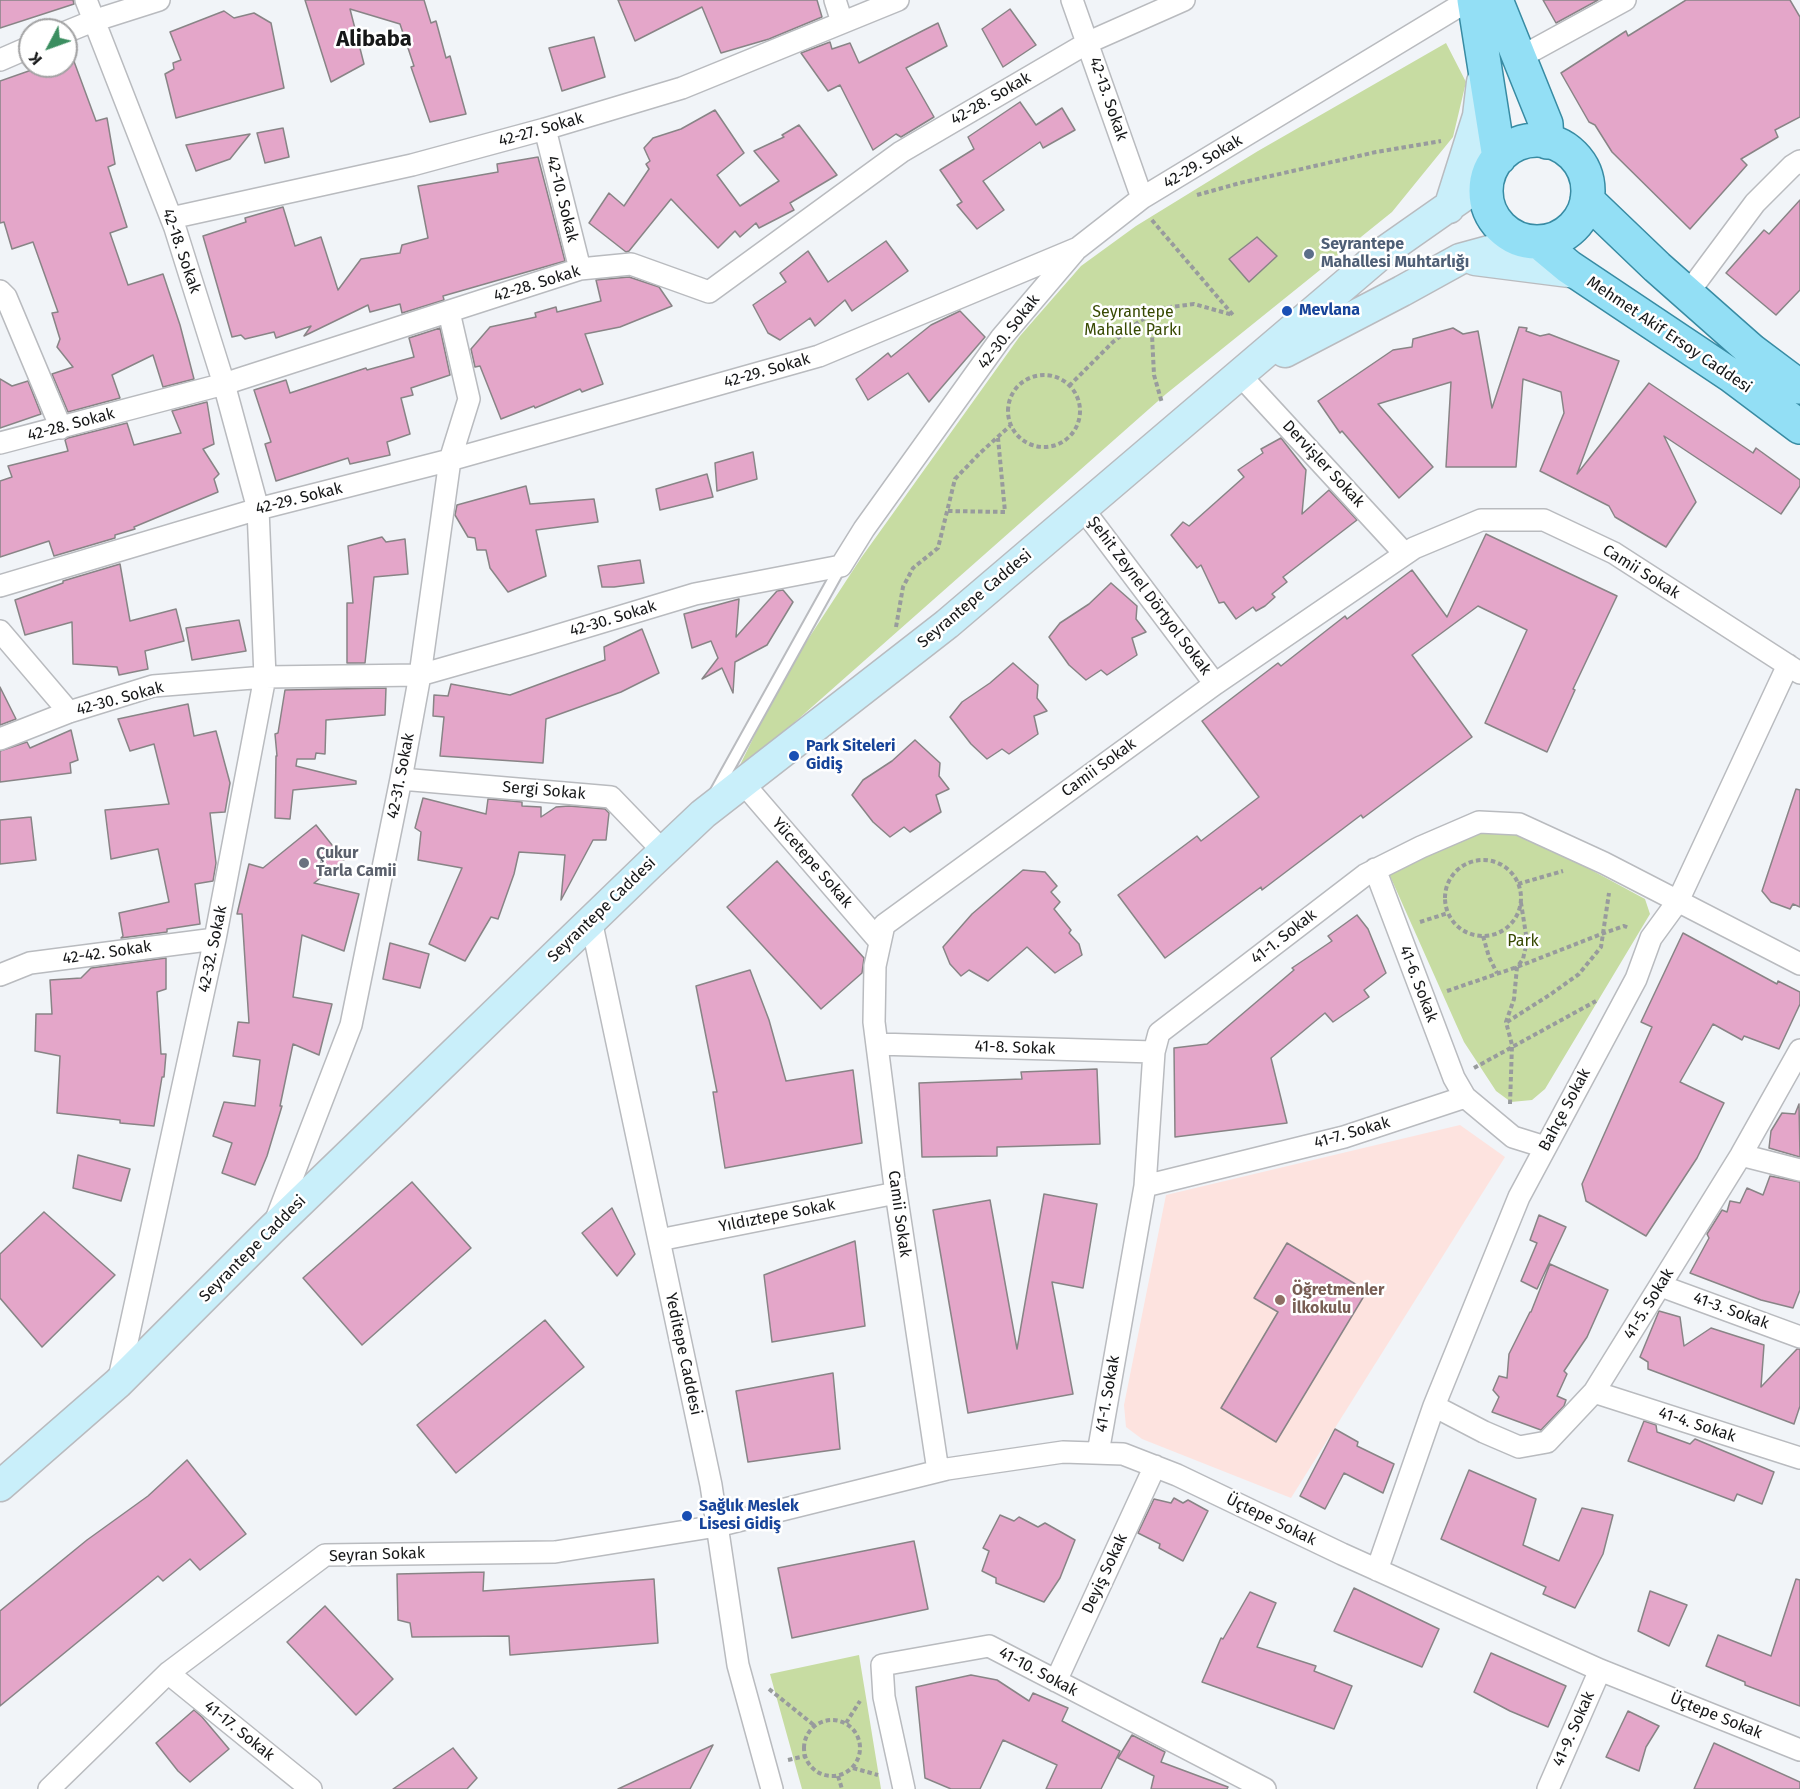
<!DOCTYPE html>
<html>
<head>
<meta charset="utf-8">
<style>
	body { margin:0 }
	#map { position:relative; width:1800px; height:1789px; overflow:hidden; background:#f1f4f8; font-family:"Fira Sans",sans-serif }
	canvas { display:block }
	.north { position:absolute; left:18px; top:18px; width:60px; height:60px; box-sizing:border-box; background:#fff; border:2px solid #a2a2a3; border-radius:50%; rotate:229deg; font-size:16px; font-weight:700; line-height:24px; text-align:center; color:#161718 }
	.north::after { content:''; display:block; margin:auto; width:21px; height:27px; background:#3b8e60; clip-path:polygon(50% 0,100% 100%,50% 72%,0 100%) }
</style>
</head>
<body>
<div id="map">
<canvas width="1800" height="1789"></canvas>
<div class="north">K</div>
</div>
<script>
const c = document.querySelector('canvas').getContext('2d');
c.lineJoin = 'round';
function fillPath(path, color) { c.fillStyle = color; c.fill(path, 'evenodd'); }
const poly = rows => new Path2D(rows.map(r => 'M' + r).join(''));
function strokePath(path, color, width, dash) { c.strokeStyle = color; c.lineWidth = width; c.lineCap = dash ? 'butt' : 'round'; c.setLineDash(dash || []); c.stroke(path); }
function label(font, color, halo, rows, align = 'center') {
  c.font = font + ' "Fira Sans",sans-serif'; c.lineWidth = 5; c.setLineDash([]); c.textBaseline = 'middle'; c.strokeStyle = halo; c.fillStyle = color; for (const [text, x, y, turn = 0] of rows) {
    c.save(); c.translate(x, y); c.rotate((+turn || 0) * Math.PI / 180); c.textAlign = isNaN(turn) ? turn : align; if (halo) c.strokeText(text, 0, 0); c.fillText(text, 0, 0); c.restore();
  }
}
fillPath(poly([
	[1460,1125,1505,1157,1291,1498,1142,1439,1126,1427,1124,1405,1166,1195]
]), '#fde3df');
fillPath(poly([
	[1446,43,1466,82,1453,137,1392,212,1166,394,735,775,784,676,861,558,1020,336,1081,266,1136,226,1258,151],
	[1461,831,1521,832,1645,899,1650,914,1545,1089,1532,1100,1511,1102,1496,1091,1464,1042,1386,867],
	[859,1655,881,1789,802,1789,770,1674]
]), '#c7dca2');
const building = poly([
	[0,0,73,0,74,4,0,28,0,0],
	[305,0,424,0,431,23,436,21,446,58,450,56,466,114,430,122,411,67,414,66,400,24,350,9,364,64,331,82,305,0],
	[618,0,817,0,822,17,769,39,721,53,702,7,635,41,618,0],
	[1543,0,1598,0,1556,23,1543,0],
	[1686,0,1790,0,1800,17,1800,117,1775,130,1778,137,1741,159,1747,165,1690,229,1612,152,1595,125,1589,122,1561,73,1626,31,1628,36,1686,0],
	[1010,9,1036,45,1003,67,982,29,1010,9],
	[224,11,234,18,254,13,271,23,284,88,176,118,165,74,174,69,173,63,181,60,170,32,224,11],
	[938,23,947,46,906,68,934,117,901,137,896,134,873,150,840,85,828,91,801,53,830,42,832,49,850,43,859,63,938,23],
	[594,37,605,77,562,91,549,48,594,37],
	[72,56,96,121,107,118,115,164,108,167,127,227,110,233,128,285,163,274,180,325,194,379,163,387,153,355,112,375,120,398,68,412,52,374,73,367,57,347,60,339,52,313,58,312,33,242,12,249,4,222,0,223,0,81,43,66,66,66,66,58,72,56],
	[1020,102,1036,125,1062,108,1075,130,1043,148,1040,142,983,181,1004,210,977,229,957,205,962,202,940,170,974,149,968,137,1020,102],
	[715,110,744,153,717,175,740,206,779,181,754,151,784,137,782,135,799,125,837,175,790,203,794,210,759,228,756,223,740,237,735,231,718,248,671,199,629,251,626,252,589,223,609,193,624,206,649,169,646,164,650,161,644,148,653,138,681,129,715,110],
	[283,128,289,157,265,163,257,133,283,128],
	[250,134,230,159,196,171,186,145,250,134],
	[538,157,565,261,443,296,444,300,402,313,400,304,370,312,368,305,304,336,311,326,276,338,274,332,245,339,241,335,232,337,203,236,246,222,245,218,283,207,295,246,321,237,338,290,361,259,400,253,402,245,428,238,418,186,498,172,497,164,538,157],
	[1800,200,1800,290,1776,315,1726,273,1764,230,1769,234,1800,200],
	[1257,237,1277,256,1249,282,1229,259,1257,237],
	[886,241,908,271,852,311,845,300,815,326,810,318,780,340,768,333,753,305,786,282,780,273,808,251,828,282,886,241],
	[629,277,659,287,672,306,620,327,585,334,603,384,582,392,580,389,535,408,534,406,501,419,480,366,475,367,471,349,490,327,536,317,535,313,556,307,557,312,601,301,596,280,629,277],
	[960,311,985,337,929,402,908,373,868,400,856,379,888,353,891,357,931,325,960,311],
	[1519,327,1527,328,1526,331,1540,336,1549,334,1619,361,1577,474,1649,383,1753,453,1756,448,1800,480,1800,486,1781,514,1664,436,1696,502,1666,547,1615,517,1609,506,1540,471,1564,413,1561,392,1523,379,1516,467,1446,467,1451,382,1378,404,1433,467,1399,498,1342,431,1340,433,1318,401,1393,350,1412,347,1413,339,1453,328,1463,334,1478,331,1492,408,1519,327],
	[440,328,450,375,411,388,413,395,401,398,410,434,387,442,390,455,350,464,348,458,276,481,265,444,271,442,254,390,286,380,290,393,366,368,367,370,414,357,409,338,440,328],
	[0,379,12,386,28,381,41,414,0,428,0,379],
	[207,402,214,444,203,449,219,474,214,479,218,492,134,527,135,529,115,535,115,538,54,556,49,541,0,557,0,481,12,477,8,466,68,451,65,440,68,438,127,423,134,445,181,433,172,411,207,402],
	[1281,438,1306,470,1302,514,1329,490,1357,520,1283,577,1287,582,1272,594,1275,597,1265,606,1256,611,1253,607,1236,619,1224,602,1219,603,1201,565,1197,568,1171,535,1183,522,1189,526,1244,477,1238,470,1263,453,1261,449,1281,438],
	[753,452,757,479,717,491,715,463,753,452],
	[707,474,713,497,660,510,656,489,707,474],
	[526,486,530,504,594,499,598,522,536,530,546,576,508,592,490,568,486,550,477,550,475,538,468,537,455,515,457,505,526,486],
	[1486,534,1617,596,1573,689,1575,690,1547,752,1485,723,1527,630,1478,606,1412,655,1472,737,1363,818,1361,815,1262,890,1261,887,1165,958,1118,895,1197,836,1201,841,1259,797,1202,721,1278,663,1281,666,1345,616,1347,619,1412,570,1447,617,1486,534],
	[382,537,386,542,405,539,408,574,374,577,365,663,347,663,347,603,353,603,348,546,382,537],
	[640,560,644,583,614,587,602,587,598,566,640,560],
	[120,564,130,621,176,609,184,641,145,651,148,669,119,675,117,667,73,664,72,622,25,635,15,600,63,583,63,581,120,564],
	[1111,583,1137,606,1136,619,1146,632,1132,638,1137,655,1107,675,1101,670,1086,680,1069,665,1049,637,1060,623,1089,604,1111,583],
	[783,590,793,602,767,645,735,662,733,693,722,668,702,679,718,658,711,641,692,648,684,614,739,599,736,637,777,591,783,590],
	[239,620,246,651,192,660,186,628,239,620],
	[642,629,659,673,621,692,546,719,543,763,440,756,444,717,433,716,434,695,448,696,451,684,510,695,605,660,604,647,642,629],
	[1013,663,1038,685,1037,698,1047,711,1034,716,1038,734,1009,754,1002,749,987,759,971,744,950,717,962,702,990,683,1013,663],
	[0,687,16,719,0,725,0,687],
	[386,688,385,715,326,720,325,754,316,753,315,759,297,759,296,766,356,781,356,784,293,790,290,819,275,818,276,756,277,756,275,734,278,733,285,690,386,688],
	[188,704,194,736,216,731,230,783,225,812,210,813,216,863,213,881,195,884,200,924,167,929,167,932,121,938,123,936,119,913,169,902,158,849,111,859,105,810,169,804,154,744,130,751,118,719,188,704],
	[71,730,78,760,70,763,71,773,0,782,0,751,27,742,30,748,71,730],
	[915,740,940,763,939,776,949,789,936,795,941,812,910,832,904,827,890,837,873,822,852,795,863,780,892,761,915,740],
	[1796,789,1800,790,1800,907,1793,904,1790,909,1771,902,1762,891,1796,789],
	[423,798,486,814,488,799,522,802,522,806,541,807,541,817,556,807,569,806,605,809,609,813,606,840,593,840,561,900,565,855,519,852,514,874,498,919,491,917,465,961,429,944,462,868,418,860,421,832,415,828,423,798],
	[31,817,36,860,0,864,0,820,31,817],
	[316,825,344,860,314,883,359,894,344,951,302,935,293,997,332,1004,319,1055,293,1044,280,1106,282,1106,267,1156,255,1185,222,1173,232,1143,213,1136,224,1102,255,1106,260,1060,233,1056,238,1022,249,1023,242,914,237,914,249,864,263,868,316,825],
	[777,861,864,958,862,973,821,1009,727,907,777,861],
	[1023,870,1045,872,1057,886,1051,892,1060,902,1054,909,1071,930,1069,933,1079,944,1082,955,1055,973,1027,947,988,981,969,970,961,976,950,964,943,947,972,914,1023,870],
	[1357,915,1368,929,1386,973,1364,990,1369,997,1333,1022,1325,1013,1271,1058,1287,1123,1175,1137,1174,1048,1207,1044,1294,970,1292,968,1332,941,1328,936,1357,915],
	[1683,933,1777,984,1778,981,1800,992,1800,1004,1779,1049,1744,1036,1742,1040,1713,1024,1680,1082,1724,1103,1697,1158,1646,1236,1586,1201,1582,1184,1652,1027,1641,1022,1683,933],
	[390,943,429,954,420,988,383,979,390,943],
	[166,958,166,989,157,992,161,1054,166,1054,164,1077,162,1077,154,1126,120,1123,120,1120,57,1113,60,1056,35,1051,36,1014,52,1014,50,980,81,978,91,968,166,958],
	[750,970,769,1020,786,1081,853,1070,862,1143,725,1168,713,1092,717,1092,696,986,750,970],
	[1097,1069,1100,1144,997,1147,997,1156,922,1157,919,1083,1022,1079,1021,1072,1097,1069],
	[1799,1104,1800,1157,1769,1148,1771,1131,1782,1113,1795,1114,1799,1104],
	[78,1155,130,1169,121,1201,73,1188,78,1155],
	[1770,1176,1800,1182,1800,1290,1793,1308,1761,1300,1690,1273,1709,1238,1707,1234,1722,1210,1727,1212,1730,1201,1740,1203,1747,1188,1763,1195,1770,1176],
	[412,1182,471,1248,362,1345,303,1278,412,1182],
	[1044,1194,1097,1204,1083,1288,1052,1282,1073,1394,968,1413,933,1210,990,1200,1017,1349,1044,1194],
	[612,1208,635,1254,617,1276,582,1233,612,1208],
	[44,1212,115,1275,42,1347,0,1298,0,1254,44,1212],
	[1539,1215,1566,1227,1537,1289,1521,1281,1537,1243,1530,1240,1539,1215],
	[855,1241,865,1326,772,1342,764,1275,855,1241],
	[1287,1243,1367,1291,1276,1442,1221,1408,1278,1312,1254,1298,1287,1243],
	[1550,1264,1608,1290,1587,1337,1564,1371,1567,1374,1557,1396,1566,1400,1564,1406,1541,1430,1492,1412,1499,1397,1493,1390,1499,1376,1507,1378,1509,1354,1530,1312,1531,1312,1550,1264],
	[1659,1311,1680,1317,1684,1346,1711,1328,1764,1345,1761,1387,1797,1349,1800,1349,1800,1406,1794,1424,1648,1369,1648,1362,1640,1357,1659,1311],
	[545,1320,584,1367,456,1473,417,1425,545,1320],
	[833,1373,840,1449,748,1462,736,1391,833,1373],
	[1644,1421,1656,1425,1657,1432,1690,1444,1695,1439,1774,1472,1762,1504,1737,1494,1734,1501,1628,1461,1644,1421],
	[1335,1429,1358,1442,1357,1446,1394,1464,1383,1493,1344,1473,1325,1509,1300,1496,1335,1429],
	[187,1460,246,1534,200,1570,190,1559,163,1581,158,1576,0,1706,0,1611,87,1540,148,1496,187,1460],
	[1469,1470,1536,1499,1523,1545,1559,1561,1582,1508,1613,1515,1603,1554,1575,1608,1543,1594,1546,1587,1441,1539,1469,1470],
	[1174,1498,1183,1503,1188,1500,1208,1511,1183,1561,1159,1548,1160,1544,1138,1533,1154,1499,1171,1503,1174,1498],
	[1000,1515,1014,1521,1019,1517,1038,1527,1045,1523,1075,1540,1060,1578,1044,1602,996,1583,996,1578,982,1571,989,1551,983,1548,1000,1515],
	[914,1541,928,1609,792,1638,778,1568,914,1541],
	[484,1572,483,1591,654,1579,658,1643,510,1655,509,1636,412,1637,410,1623,398,1620,397,1574,484,1572],
	[1796,1579,1800,1580,1800,1706,1745,1685,1745,1682,1706,1666,1718,1635,1771,1656,1796,1579],
	[1354,1588,1439,1629,1422,1667,1334,1631,1354,1588],
	[1650,1591,1687,1605,1669,1646,1638,1631,1650,1591],
	[1250,1592,1276,1603,1257,1647,1316,1666,1314,1671,1352,1686,1334,1729,1202,1682,1221,1638,1223,1639,1250,1592],
	[325,1606,393,1679,356,1715,287,1642,325,1606],
	[1491,1653,1566,1686,1548,1727,1510,1711,1474,1692,1491,1653],
	[971,1675,997,1680,1029,1701,1033,1693,1068,1708,1062,1721,1120,1751,1101,1789,1046,1789,1057,1765,1003,1740,980,1789,951,1789,925,1778,916,1687,971,1675],
	[194,1710,202,1717,229,1749,190,1782,178,1771,156,1743,194,1710],
	[1628,1711,1659,1726,1646,1747,1639,1771,1606,1757,1628,1711],
	[1132,1735,1165,1752,1161,1762,1228,1787,1227,1789,1151,1789,1154,1776,1118,1758,1132,1735],
	[1714,1743,1800,1782,1800,1789,1694,1789,1714,1743],
	[713,1745,690,1789,618,1789,713,1745],
	[453,1748,477,1778,467,1789,393,1789,453,1748]
]);
fillPath(building, '#e4a6c9');
strokePath(building, '#888486', 1.5);
const lane = poly([
	[716,791,841,566]
]);
const street = poly([
	[86,0,175,228,224,384,258,509,265,677,215,939,118,1383],
	[835,0,842,22],
	[1072,0,1142,198],
	[66,32,93,21,159,0],
	[1519,58,1625,0],
	[0,60,30,47],
	[545,129,580,269],
	[171,218,412,165,545,129,682,88,898,0],
	[0,291,6,297,61,428],
	[1688,293,1755,203,1792,166,1800,161],
	[1240,375,1405,554],
	[0,443,224,384,580,269,631,264,709,292,901,152,1089,42,1184,0],
	[1083,509,1215,684],
	[0,586,258,509,450,460,819,356,1078,248,1142,198,1469,0],
	[0,631,69,712],
	[0,739,69,712,153,686,265,677,420,675,529,644,695,594,841,566,864,529,1001,338,1075,251],
	[401,779,611,797,663,851],
	[743,783,880,942],
	[1375,869,1454,1078,1465,1097],
	[591,920,711,1485,738,1665,772,1789],
	[0,975,30,963,215,939],
	[877,1044,1154,1052],
	[1741,1155,1800,1170],
	[1145,1186,1344,1137,1465,1097,1513,1137,1545,1147],
	[275,1222,351,1025,401,779,420,675,450,460,469,399,449,312],
	[659,1240,896,1193],
	[1661,1286,1800,1337],
	[1594,1392,1800,1458],
	[1434,1406,1484,1432,1519,1447,1547,1442,1594,1392,1741,1155,1800,1050],
	[1098,1453,1145,1186,1154,1052,1159,1033,1365,875,1421,847,1479,822,1519,824,1604,863,1800,964],
	[938,1471,894,1179,874,1022,875,966,884,925,1215,684,1414,548,1481,520,1544,520,1614,553,1800,673],
	[1377,1570,1434,1406,1519,1197,1636,979,1651,938,1678,901,1788,665],
	[168,1673,311,1789],
	[1056,1681,1155,1466],
	[49,1789,168,1673,325,1555,555,1552,717,1526,947,1469,1063,1452,1123,1454,1177,1475,1342,1554,1600,1670,1800,1750],
	[904,1789,884,1697,882,1665,989,1646,1265,1789],
	[1548,1789,1600,1670]
]);
const secondary = poly([
	[1449,208,1478,116,1482,82],
	[1475,260,1577,273],
	[1285,352,1402,291,1460,259,1526,241],
	[0,1486,118,1383,272,1229,650,864,703,814,947,624,1381,254,1488,179]
]);
const primary = poly([
	[1474,0,1499,158],
	[1496,0,1546,124,1547,142],
	'1486 191a51 51 0 1 1 102 0a51 51 0 1 1-102 0Z',
	[1587,200,1657,267,1752,351,1800,387],
	[1539,242,1569,267,1732,376,1800,427]
]);
strokePath(lane, '#b9bbbf', 14);
strokePath(street, '#b9bbbf', 24);
strokePath(secondary, '#b9bbbf', 33);
strokePath(primary, '#388ba3', 36);
strokePath(poly([
	[1197,195,1240,183,1376,152,1441,141],
	[1151,315,1154,375,1162,403],
	'1008 411a36 36 0 1 1 72 0a36 36 0 1 1-72 0Z',
	[1069,386,1113,342,1140,321,1163,308,1194,304,1233,315,1151,219],
	[948,511,1005,512,998,438],
	[896,627,903,587,913,568,938,548,955,479,980,453,1010,426],
	'1445 898a38 38 0 1 1 76 0a38 38 0 1 1-76 0Z',
	[1518,884,1563,871],
	[1420,922,1448,913],
	[1483,936,1489,957,1497,973],
	[1447,991,1517,967,1604,933,1624,926,1629,928],
	[1507,1022,1551,994,1579,974,1601,947,1609,893],
	[1474,1068,1596,1001],
	[1510,1104,1512,1045,1506,1022,1514,999,1517,967,1523,959,1527,941,1521,903],
	[769,1689,815,1726],
	'804 1748a28 28 0 1 1 56 0a28 28 0 1 1-56 0Z',
	[846,1723,860,1701],
	[788,1760,805,1756],
	[853,1768,878,1775],
	[838,1776,842,1789]
]), '#989b9d', 4, [4.5, 3]);
strokePath(lane, '#fff', 10);
strokePath(street, '#fff', 21);
strokePath(secondary, '#c9effa', 30);
strokePath(primary, '#93dff5', 33);
for (const [x, y, r, color] of [
	[1309,254,6,"#5c6f8a"],
	[1287,311,6,"#1a4fb4"],
	[794,756,6,"#1a4fb4"],
	[304,863,6,"#6b7280"],
	[1280,1300,6,"#8d6e63"],
	[687,1516,6,"#1a4fb4"]
]) { const dot = new Path2D(); dot.arc(x, y, r, 0, 2 * Math.PI); c.fillStyle = color; c.fill(dot); strokePath(dot, '#fff', 2); }
label('16px', '#161718', '#fff', [
	["42-28. Sokak",991,99,-30],
	["42-13. Sokak",1108,99,71],
	["42-27. Sokak",541,130,-16],
	["42-29. Sokak",1203,162,-31],
	["42-10. Sokak",562,199,76],
	["42-18. Sokak",181,251,71],
	["42-28. Sokak",537,284,-17],
	["42-30. Sokak",1009,332,-52],
	["Mehmet Akif Ersoy Caddesi",1669,335,34],
	["42-29. Sokak",767,371,-16],
	["42-28. Sokak",71,425,-15],
	["Dervişler Sokak",1323,464,47],
	["42-29. Sokak",299,499,-14],
	["Camii Sokak",1641,572,32],
	["Şehit Zeynel Dörtyol Sokak",1149,596,53],
	["Seyrantepe Caddesi",975,599,-40],
	["42-30. Sokak",613,619,-17],
	["42-30. Sokak",120,699,-15],
	["Camii Sokak",1099,768,-36],
	["42-31. Sokak",401,776,-79],
	["Sergi Sokak",544,791,5],
	["Yücetepe Sokak",812,863,49],
	["Seyrantepe Caddesi",602,910,-44],
	["41-1. Sokak",1284,937,-38],
	["42-32. Sokak",213,949,-78],
	["42-42. Sokak",107,953,-8],
	["41-6. Sokak",1418,984,69],
	["41-8. Sokak",1015,1048,2],
	["Bahçe Sokak",1565,1110,-62],
	["41-7. Sokak",1352,1133,-16],
	["Camii Sokak",899,1214,82],
	["Yıldıztepe Sokak",777,1216,-11],
	["Seyrantepe Caddesi",253,1249,-45],
	["41-5. Sokak",1649,1304,-58],
	["41-3. Sokak",1731,1311,20],
	["Yeditepe Caddesi",683,1354,78],
	["41-1. Sokak",1108,1394,-80],
	["41-4. Sokak",1697,1425,18],
	["Üçtepe Sokak",1271,1520,26],
	["Seyran Sokak",377,1555,-2],
	["Deyiş Sokak",1105,1574,-65],
	["41-10. Sokak",1038,1672,28],
	["Üçtepe Sokak",1716,1716,22],
	["41-9. Sokak",1574,1729,-66],
	["41-17. Sokak",239,1731,39]
]);
label('bold 16px', '#4e5e75', '#fff', [
	["Seyrantepe",1321,245],
	["Mahallesi Muhtarlığı",1321,263]
], 'left');
label('bold 16px', '#164399', '#fff', [
	["Mevlana",1299,311],
	["Park Siteleri",806,747],
	["Gidiş",806,765],
	["Sağlık Meslek",699,1507],
	["Lisesi Gidiş",699,1525]
], 'left');
label('16px', '#374902', '#fff', [
	["Seyrantepe",1133,313],
	["Mahalle Parkı",1133,331],
	["Park",1523,942]
]);
label('bold 16px', '#5b616d', '#fff', [
	["Çukur",316,854],
	["Tarla Camii",316,872]
], 'left');
label('bold 16px', '#785e54', '#fff', [
	["Öğretmenler",1292,1291],
	["İlkokulu",1292,1309]
], 'left');
label('bold 22px', '#161718', '#fff', [
	["Alibaba",374,40]
]);
</script>
</body>
</html>
